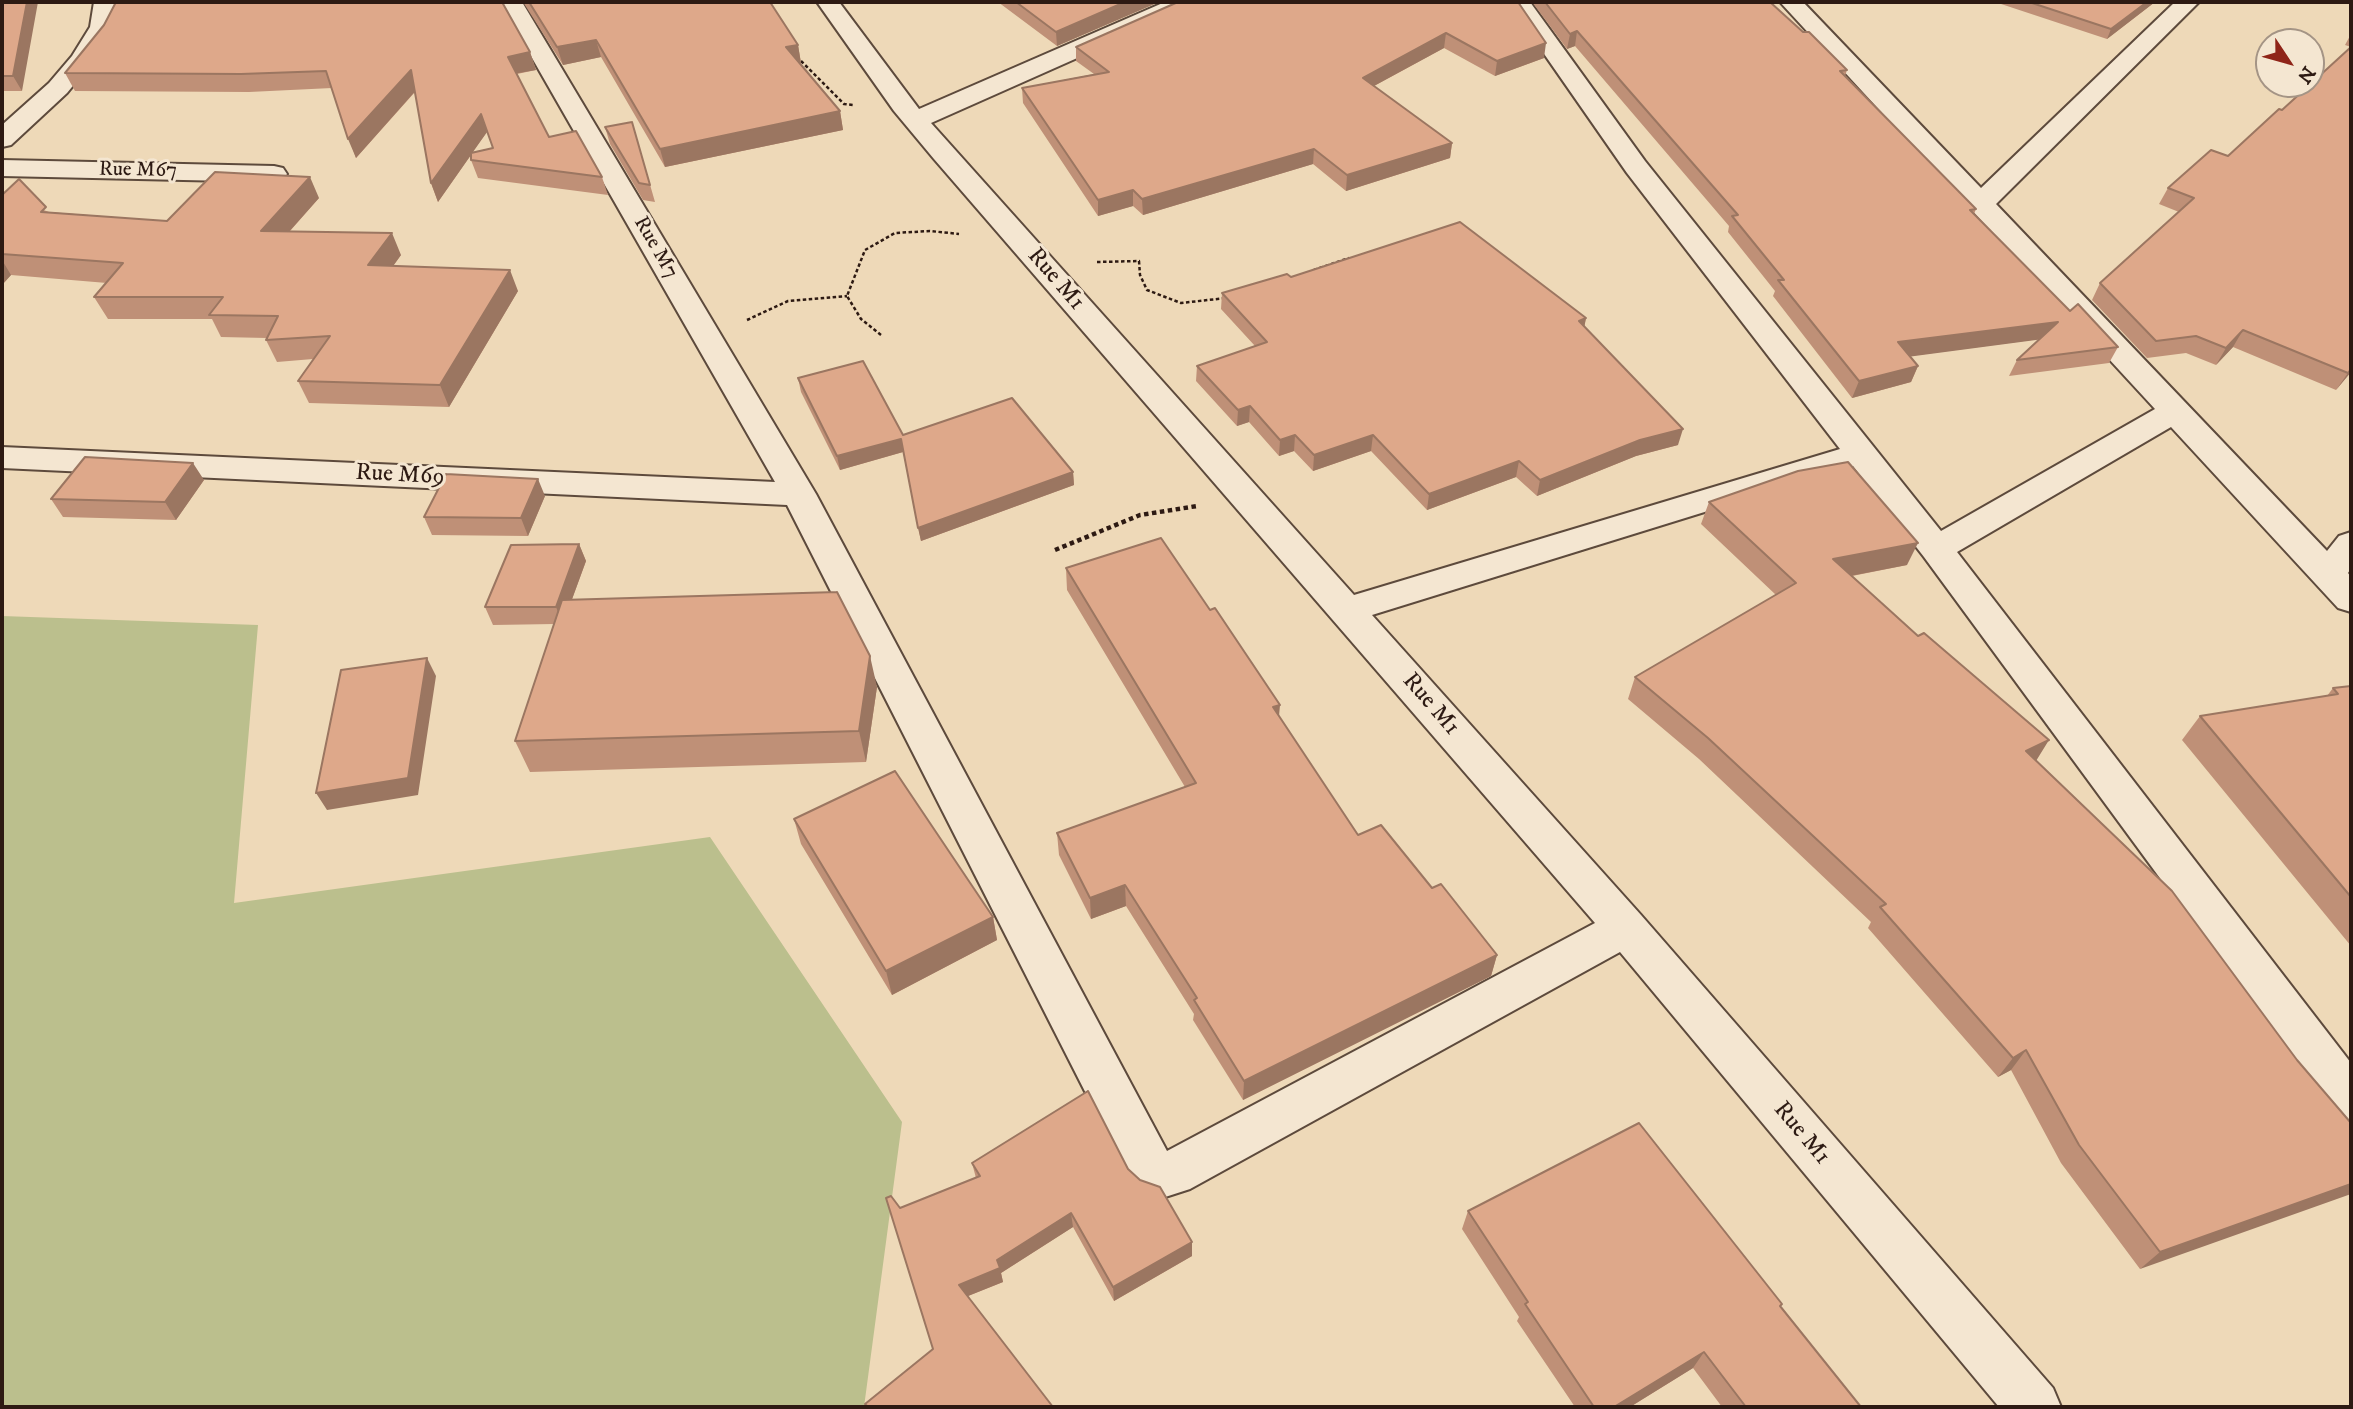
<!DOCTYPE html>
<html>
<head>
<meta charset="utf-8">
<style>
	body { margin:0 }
	#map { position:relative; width:2353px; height:1409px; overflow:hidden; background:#eed9b8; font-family:"IM FELL DW Pica",serif }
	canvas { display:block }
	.frame { position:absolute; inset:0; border:4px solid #2d1a13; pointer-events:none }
	.north { position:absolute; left:2255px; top:28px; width:70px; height:70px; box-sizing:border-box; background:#f4e6d1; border:2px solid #a49485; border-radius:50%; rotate:126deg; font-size:19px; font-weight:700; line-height:28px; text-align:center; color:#2d1a13 }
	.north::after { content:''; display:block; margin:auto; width:24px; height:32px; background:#8f2418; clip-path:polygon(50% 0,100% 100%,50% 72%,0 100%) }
</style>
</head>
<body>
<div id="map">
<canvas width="2353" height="1409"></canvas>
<div class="frame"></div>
<div class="north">N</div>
</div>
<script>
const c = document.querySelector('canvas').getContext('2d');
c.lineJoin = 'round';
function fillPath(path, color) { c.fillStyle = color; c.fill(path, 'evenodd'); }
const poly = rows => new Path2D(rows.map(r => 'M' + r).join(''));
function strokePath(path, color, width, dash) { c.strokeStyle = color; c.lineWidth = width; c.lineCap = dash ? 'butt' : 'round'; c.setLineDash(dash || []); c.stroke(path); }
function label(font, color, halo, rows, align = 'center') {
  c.font = font + ' "IM FELL DW Pica",serif'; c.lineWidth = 6; c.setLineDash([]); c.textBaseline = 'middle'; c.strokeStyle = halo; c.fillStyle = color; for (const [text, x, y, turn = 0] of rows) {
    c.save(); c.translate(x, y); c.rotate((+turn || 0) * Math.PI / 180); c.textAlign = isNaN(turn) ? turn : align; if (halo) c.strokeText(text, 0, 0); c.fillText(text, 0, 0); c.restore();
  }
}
fillPath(poly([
	[2,616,258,625,234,903,710,837,902,1122,864,1407,2,1407]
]), '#bbbf8d');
const minor = poly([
	[94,2,116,2,114,27,94,60,67,93,11,145,2,147,2,125,49,83,72,56,90,27,94,2],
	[500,2,522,2,816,494,1167,1151,1595,923,934,159,894,111,817,2,839,2,919,109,1165,2,1195,2,1192,7,931,123,1354,595,1840,449,1627,173,1508,2,1530,2,1645,161,1941,531,2155,409,1780,2,1803,2,1981,188,2175,2,2199,2,1996,204,2327,551,2339,536,2351,532,2351,568,2348,573,2351,577,2351,612,2338,608,2171,427,1957,552,2351,1063,2351,1121,2334,1115,1924,557,1853,466,1372,615,1641,915,2053,1388,2061,1407,1999,1407,1620,952,1190,1189,1159,1199,1142,1192,1131,1182,787,505,2,468,2,447,775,482,500,2],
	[2,160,274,166,283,168,287,174,283,180,274,182,2,176,2,160]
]);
strokePath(minor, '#5d4a3c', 4);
strokePath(poly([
	[801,61,844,104,853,105],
	[1097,262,1139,261,1140,275,1147,290,1181,303,1226,298],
	[1314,270,1349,258],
	[747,320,788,301,847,296],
	[881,335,861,319,847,296,865,250,895,233,930,231,959,234]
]), '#2d1a13', 2.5, [3.5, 2.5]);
strokePath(poly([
	[1055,550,1140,515,1197,506]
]), '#2d1a13', 4.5, [4.5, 3.5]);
fillPath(minor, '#f4e6d1');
fillPath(poly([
	[2,2,22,91,2,91],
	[523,2,770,2,798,45,801,63,799,63,840,111,843,130,665,167,601,57,563,65],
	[998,2,1159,2,1057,46],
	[1518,2,1544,58,1495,76,1444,48,1374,86,1452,143,1450,158,1346,191,1313,164,1143,215,1133,206,1098,216,1023,103,1022,88,1094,74,1076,61,1076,47],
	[1532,2,1770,2,1847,70,1845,76,1976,209,1974,214,2070,311,2118,347,2109,363,2009,376,2017,360,2039,339,1910,356,1918,366,1911,382,1852,398,1773,296,1775,291,1728,232,1729,226,1575,46,1567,49],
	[1995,2,2155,2,2107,39],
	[104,25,530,52,536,70,517,74,549,137,602,177,608,195,478,178,471,160,471,155,438,202,431,183,415,92,356,158,332,88,249,92,75,91,65,73],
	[487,132,493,148,472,152],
	[2351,34,2351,372,2336,390,2233,347,2216,365,2186,353,2147,358,2092,300,2100,283,2179,212,2159,204,2168,188,2228,156,2282,110,2351,47,2345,45],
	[632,122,655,202,643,200,610,144,605,127],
	[2,195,49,212,167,221,319,198,290,231,401,255,393,266,518,291,449,407,309,403,298,381,313,359,277,362,266,340,267,338,221,337,212,319,108,319,94,297,107,283,11,275,2,285],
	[1291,277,1586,318,1584,327,1678,445,1636,456,1537,496,1516,477,1427,510,1371,451,1313,471,1294,451,1279,456,1249,422,1237,426,1196,381,1197,366,1255,346,1221,309,1222,293],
	[798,378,903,435,1073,472,1074,485,921,541,903,452,840,470,801,392],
	[204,480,176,520,63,517,51,499],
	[545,496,528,536,432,535,424,517],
	[1709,502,1907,565,1852,576,2036,761,2351,1123,2140,1269,2061,1163,2011,1070,1998,1077,1868,928,1871,922,1699,759,1628,699,1635,677,1776,595,1701,524],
	[579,544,586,561,572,599,877,687,866,762,530,772,515,741,554,624,493,625,485,607],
	[1066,568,1279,716,1358,835,1432,888,1497,955,1491,976,1243,1100,1193,1020,1194,1014,1126,906,1091,919,1059,855,1057,833,1185,787,1067,590],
	[2351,686,2351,946,2182,740,2200,716,2327,696,2333,688],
	[794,819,993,917,997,940,892,995,801,844],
	[972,1163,1128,1169,1192,1256,1114,1301,1073,1227,1001,1273,1003,1282,968,1296,1053,1407,867,1407,865,1404,933,1349,900,1208,976,1178],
	[1468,1211,1782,1304,1780,1307,1861,1407,1722,1407,1693,1368,1630,1407,1575,1407,1517,1321,1519,1317,1462,1229]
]), '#bf9077');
fillPath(poly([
	[27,2,38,2,22,91,13,76],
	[1125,2,1159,2,1057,46,1056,32],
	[2147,2,2155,2,2107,39,2111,29],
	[1577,31,1575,46,1567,49,1570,34],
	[1446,33,1444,48,1361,93,1363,78],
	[596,40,601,57,563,65,557,47],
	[1546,43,1544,58,1495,76,1497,61],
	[798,45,801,63,790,64,786,47],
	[530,52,536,70,513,74,508,57],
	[411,70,418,88,356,158,348,139],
	[840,111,843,130,665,167,660,149],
	[481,114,487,132,438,202,431,183],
	[1452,143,1450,158,1346,191,1347,175],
	[1314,149,1313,164,1143,215,1142,199],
	[310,177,319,198,271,252,261,231],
	[1133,190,1133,206,1098,216,1098,200],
	[392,233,401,255,378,287,368,265],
	[2,260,11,275,2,285],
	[510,270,518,291,449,407,440,385],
	[1586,318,1583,334,1579,321],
	[2058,322,2051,338,1892,359,1898,342],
	[2243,330,2233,347,2216,365,2226,348],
	[1918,366,1911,382,1852,398,1859,381],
	[2351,369,2351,372,2336,390,2348,373],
	[1250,406,1249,422,1237,426,1238,410],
	[1683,429,1678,445,1636,456,1537,496,1540,480,1640,440],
	[1295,435,1294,451,1279,456,1280,440],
	[1373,435,1371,451,1313,471,1314,455],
	[901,439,903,452,840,470,837,456],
	[1519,461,1516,477,1427,510,1429,494],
	[193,463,204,480,176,520,165,502],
	[1073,472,1074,485,921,541,918,528],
	[538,479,545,496,528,536,521,518],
	[1918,543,1907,565,1824,581,1833,559],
	[579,544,586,561,563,624,556,607],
	[870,656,877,687,866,762,859,731],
	[427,658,436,676,418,795,327,810,316,793],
	[1280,705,1278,727,1273,707],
	[2049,740,2036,761,2026,751],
	[1125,885,1126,906,1091,919,1090,898],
	[993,917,997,940,892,995,886,971],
	[1497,955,1491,976,1243,1100,1244,1081],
	[2026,1050,2011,1070,1998,1077,2013,1058],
	[2351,1184,2351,1194,2140,1269,2160,1252],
	[1071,1213,1073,1227,1001,1273,1003,1282,963,1298,959,1285],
	[1192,1242,1192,1256,1114,1301,1113,1287],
	[1704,1352,1693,1368,1630,1407,1614,1407]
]), '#9b7661');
const building = poly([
	[2,2,27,2,13,76,2,76,2,2],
	[116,2,502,2,530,52,508,57,549,137,576,131,602,177,471,160,471,153,493,148,481,114,431,183,411,70,348,139,326,71,241,74,65,73,104,25,116,2],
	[529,2,770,2,798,45,786,47,840,111,660,149,596,40,557,47,529,2],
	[1016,2,1125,2,1056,32,1016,2],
	[1178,2,1518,2,1546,43,1497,61,1446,33,1363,78,1452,143,1347,175,1314,149,1142,199,1133,190,1098,200,1022,88,1109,72,1076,47,1178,2],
	[1545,2,1770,2,1803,32,1809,32,1847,70,1840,71,1976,209,1970,210,2070,311,2078,304,2118,347,2017,360,2058,322,1898,342,1918,366,1859,381,1778,280,1784,280,1732,216,1738,215,1577,31,1570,34,1545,2],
	[2029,2,2147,2,2111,29,2029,2],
	[2351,47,2351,369,2348,373,2243,330,2226,348,2196,336,2156,341,2100,283,2194,198,2168,188,2211,150,2228,156,2279,109,2282,110,2351,47],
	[632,122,650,185,639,183,605,127,632,122],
	[215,172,310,177,261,231,392,233,368,265,510,270,440,385,298,381,330,336,266,340,278,316,209,315,223,297,94,297,123,263,2,254,2,195,19,179,46,207,41,212,167,221,215,172],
	[1460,222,1586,318,1579,321,1683,429,1640,440,1540,480,1519,461,1429,494,1373,435,1314,455,1295,435,1280,440,1250,406,1238,410,1197,366,1267,342,1222,293,1287,274,1291,277,1460,222],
	[863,361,903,435,1012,398,1073,472,918,528,901,439,837,456,798,378,863,361],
	[85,457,193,463,165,502,51,499,85,457],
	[1848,462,1918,543,1833,559,1918,636,1924,633,2049,740,2026,751,2172,891,2297,1060,2351,1123,2351,1184,2160,1252,2079,1145,2026,1050,2013,1058,1880,907,1886,904,1708,738,1635,677,1796,583,1709,502,1798,471,1848,462],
	[446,474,538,479,521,518,424,517,446,474],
	[1161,538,1210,610,1215,608,1280,705,1273,707,1358,835,1381,825,1432,888,1441,884,1497,955,1244,1081,1194,1000,1197,998,1125,885,1090,898,1057,833,1196,783,1066,568,1161,538],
	[579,544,556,607,485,607,511,545,579,544],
	[837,592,870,656,859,731,515,741,562,600,837,592],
	[427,658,408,778,316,793,341,670,427,658],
	[2351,686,2351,897,2200,716,2338,694,2333,688,2351,686],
	[895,771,993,917,886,971,794,819,895,771],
	[1088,1091,1128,1169,1140,1180,1160,1187,1192,1242,1113,1287,1071,1213,997,1260,1000,1268,959,1285,1053,1407,868,1407,865,1404,933,1349,886,1198,891,1196,900,1208,980,1176,972,1163,1088,1091],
	[1639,1123,1782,1304,1780,1306,1861,1407,1746,1407,1704,1352,1614,1407,1594,1407,1525,1304,1528,1302,1468,1211,1639,1123]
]);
fillPath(building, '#dea88a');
strokePath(building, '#9b7661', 2);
label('21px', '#2d1a13', '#f4e6d1', [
	["Rue M67",138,171,1],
	["Rue M7",655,248,60]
]);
label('24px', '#2d1a13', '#f4e6d1', [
	["Rue M1",1055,280,49],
	["Rue M69",400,476,3],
	["Rue M1",1430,705,49],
	["Rue M1",1801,1134,50]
]);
</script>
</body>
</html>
